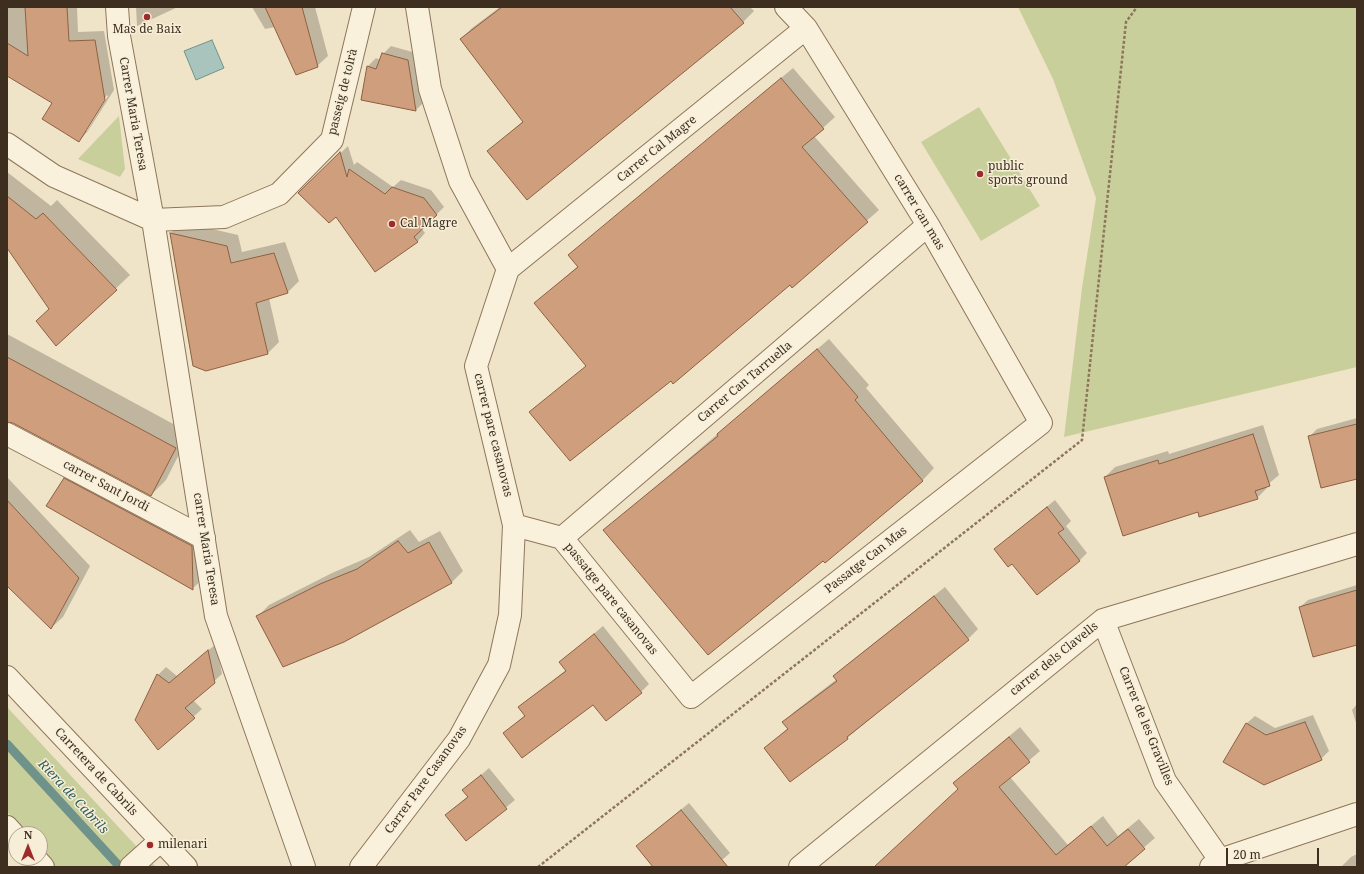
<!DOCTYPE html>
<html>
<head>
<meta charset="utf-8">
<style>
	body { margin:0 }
	#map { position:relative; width:1364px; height:874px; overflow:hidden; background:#f0e4c8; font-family:"Noto Serif",serif }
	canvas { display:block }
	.frame { position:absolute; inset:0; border:8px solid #3d2e20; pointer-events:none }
	.north { position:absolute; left:8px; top:826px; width:40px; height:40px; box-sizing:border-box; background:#f7eed8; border:1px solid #ada18e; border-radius:50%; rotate:0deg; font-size:11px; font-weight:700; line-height:16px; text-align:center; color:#3d2e20 }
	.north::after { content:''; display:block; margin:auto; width:14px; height:18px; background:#9e2a2b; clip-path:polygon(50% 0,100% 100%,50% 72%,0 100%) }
	.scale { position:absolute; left:1226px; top:848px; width:93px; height:18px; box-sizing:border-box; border:2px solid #3d2e20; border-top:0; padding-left:5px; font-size:12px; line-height:14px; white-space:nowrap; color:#3d2e20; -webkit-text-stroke:3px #f7eed8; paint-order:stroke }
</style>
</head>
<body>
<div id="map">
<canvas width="1364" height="874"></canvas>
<div class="frame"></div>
<div class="north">N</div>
<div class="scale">20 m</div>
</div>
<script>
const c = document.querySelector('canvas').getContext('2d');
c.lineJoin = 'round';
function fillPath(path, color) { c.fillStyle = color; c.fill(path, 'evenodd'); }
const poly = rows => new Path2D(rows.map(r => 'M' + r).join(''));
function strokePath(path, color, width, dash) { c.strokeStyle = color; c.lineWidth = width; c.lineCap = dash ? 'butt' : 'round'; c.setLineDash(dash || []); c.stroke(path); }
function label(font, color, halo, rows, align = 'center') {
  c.font = font + ' "Noto Serif",serif'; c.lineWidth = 3; c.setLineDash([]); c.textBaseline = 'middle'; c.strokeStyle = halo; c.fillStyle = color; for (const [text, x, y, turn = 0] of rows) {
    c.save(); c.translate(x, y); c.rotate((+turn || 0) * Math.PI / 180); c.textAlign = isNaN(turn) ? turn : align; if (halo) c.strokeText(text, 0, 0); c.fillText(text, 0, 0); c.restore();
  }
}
fillPath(poly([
	[1018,7,1357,7,1357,367,1064,437,1082,288,1096,198,1053,79],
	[979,107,1040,206,981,241,921,142],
	[119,116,125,169,120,177,78,159],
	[7,707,125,834,156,867,55,867,40,849,40,834,27,834,7,812]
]), '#c9cf9b');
const water = poly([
	[212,40,224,68,196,80,184,51,212,40]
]);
fillPath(water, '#a9c4bc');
strokePath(water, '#6f938a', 1);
fillPath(poly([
	[7,7,77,7,78,32,104,31,114,90,88,131,79,141,53,103,7,75],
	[107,95,108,96,87,131,84,131],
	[136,7,178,7,137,26],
	[252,7,315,7,328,56,317,66,275,27,265,29],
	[500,7,750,7,754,11,743,22,489,151,523,121,461,39,472,28],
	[391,46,416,53,424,102,416,110,362,100,368,66,376,58,380,60,383,54],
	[793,68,835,117,814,136,879,210,792,286,791,284,671,379,531,412,587,365,535,303,578,266,570,255],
	[348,146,354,165,357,162,393,187,401,180,431,190,444,207,422,229,425,233,418,241,375,271,336,215,307,185],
	[7,172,51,206,57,200,130,275,57,345,50,308,7,247],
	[182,222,238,235,242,252,285,242,299,281,288,292,269,298,279,342,267,354,193,365,171,233],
	[7,334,190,433,166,480,151,495,13,422,7,421],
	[829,339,869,385,866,388,934,468,923,480,825,562,823,559,605,530],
	[1357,418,1357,478,1309,437,1317,429],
	[1263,425,1279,475,1266,486,1267,488,1257,498,1198,511,1105,477,1115,467,1168,451,1169,454],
	[76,467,203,534,204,578,192,589,65,479],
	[7,477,90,566,63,617,51,628,7,585],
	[1055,500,1071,521,1066,526,1087,553,1079,561,1012,563,995,549],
	[410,530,419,542,440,531,463,571,452,582,344,641,258,616,269,605,332,573,369,557],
	[1357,585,1357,644,1300,607,1308,600],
	[945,587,978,629,968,639,847,738,765,748,788,728,784,722,794,712,837,679,835,676,845,666],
	[603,626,649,684,641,692,594,704,504,733,525,715,519,707,566,670,560,662],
	[216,644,222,674,193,700,202,709,158,749,136,720,158,675,166,667,177,676],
	[1357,704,1357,726,1352,710],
	[1313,715,1329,751,1321,759,1224,762,1247,723,1255,716,1275,728],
	[1020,727,1040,751,1010,777,1068,845,1103,816,1118,836,1139,819,1155,838,1121,867,885,867,959,789,954,783],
	[489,768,515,800,466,840,446,815,468,796,464,790],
	[689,803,730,853,714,867,654,867,637,846],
	[1357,854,1357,867,1341,867,1351,857]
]), '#0003');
strokePath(poly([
	[7,744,120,867]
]), '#6f938a', 9);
const building = poly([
	[25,7,67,7,69,41,95,40,105,100,79,142,42,119,52,103,7,76,7,43,28,56,25,7],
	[265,7,302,7,318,67,296,75,265,7],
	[502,7,730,7,744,23,527,200,487,151,523,122,460,39,502,7],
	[382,53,408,60,416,111,361,100,367,66,376,69,382,53],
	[781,78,824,129,802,147,868,222,792,288,790,285,673,384,671,381,570,461,529,412,586,366,534,303,578,267,568,255,781,78],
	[340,152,347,177,349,169,385,194,392,187,424,198,437,215,414,237,418,242,375,272,336,217,329,223,298,193,340,152],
	[7,196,36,219,43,213,117,290,56,346,36,321,49,309,7,248,7,196],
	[170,233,227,246,231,263,274,253,288,293,256,303,268,354,206,371,193,366,170,233],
	[817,349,858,397,855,400,923,481,825,563,823,561,708,655,603,530,718,436,717,434,817,349],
	[7,357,176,448,151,496,13,423,7,422,7,357],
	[1357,424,1357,479,1321,488,1308,436,1357,424],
	[1253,434,1270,486,1255,491,1258,499,1199,517,1198,512,1123,536,1104,477,1158,460,1159,464,1253,434],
	[64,478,192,546,193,590,46,506,64,478],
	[7,500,79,578,51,629,7,586,7,500],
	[1047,507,1064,529,1058,533,1080,561,1037,595,1012,564,1008,567,994,549,1047,507],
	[398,541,408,553,429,542,452,583,344,642,283,667,256,616,320,584,357,569,398,541],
	[1357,590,1357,645,1313,657,1299,607,1357,590],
	[934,596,969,640,847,737,848,739,790,782,764,748,788,729,782,722,837,681,833,676,934,596],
	[594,634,642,693,606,721,593,705,522,758,503,733,525,716,518,707,566,671,559,662,594,634],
	[208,650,215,683,185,708,195,718,158,750,135,720,157,674,169,683,208,650],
	[1305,722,1322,760,1264,785,1223,762,1246,723,1266,735,1305,722],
	[1009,737,1030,762,999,787,1056,855,1091,826,1107,846,1128,829,1145,849,1124,867,874,867,958,789,953,783,1009,737],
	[481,775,507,809,466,841,445,815,468,797,462,790,481,775],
	[681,810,728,867,653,867,636,846,681,810]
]);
fillPath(building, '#cf9f7d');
strokePath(building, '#8d5f41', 1);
const pedestrian = poly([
	[7,434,204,538]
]);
const minor = poly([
	[117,7,119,36,153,220,216,616,304,867],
	[7,144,54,176,153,220,224,217,279,194,332,140,364,7],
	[508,269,806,28],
	[514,525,562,538,691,697,1041,423,928,225,806,28,786,7],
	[562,538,928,225],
	[1103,620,1165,781,1225,867],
	[7,827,16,837],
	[35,858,43,867],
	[131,867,160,841],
	[361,867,459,739,499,665,510,615,514,525,476,366,508,269,460,181,430,89,417,7],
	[800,867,1103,620,1357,544],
	[1211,867,1220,860,1357,814]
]);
const tertiary = poly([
	[7,677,186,867]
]);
strokePath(pedestrian, '#8d765c', 24);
strokePath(minor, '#8d765c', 24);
strokePath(tertiary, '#8d765c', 24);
strokePath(poly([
	[538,867,1082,440,1126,22,1137,7]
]), '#8d765c', 2.5, [3, 2]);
strokePath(pedestrian, '#faf1dc', 22);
strokePath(minor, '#faf1dc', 22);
strokePath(tertiary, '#faf1dc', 22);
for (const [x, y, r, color] of [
	[147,17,4,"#9e2a2b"],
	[980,174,4,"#9e2a2b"],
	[392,224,4,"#9e2a2b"],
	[150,845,4,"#9e2a2b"]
]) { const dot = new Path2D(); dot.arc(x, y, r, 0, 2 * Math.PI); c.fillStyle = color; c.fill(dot); strokePath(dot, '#f7eed8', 1.5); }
label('12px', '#3d2e20', '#f7eed8', [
	["Mas de Baix",147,30,"center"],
	["public",988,167],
	["sports ground",988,181],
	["Cal Magre",400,224],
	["milenari",158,845]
], 'left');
label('12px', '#3d2e20', '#f7eed8', [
	["passeig de tolrà",343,92,-76],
	["Carrer Maria Teresa",133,114,80],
	["Carrer Cal Magre",657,149,-39],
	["carrer can mas",919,212,59],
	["Carrer Can Tarruella",745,382,-40],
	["carrer pare casanovas",493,435,76],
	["carrer Sant Jordi",106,486,28],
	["carrer Maria Teresa",206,549,81],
	["Passatge Can Mas",866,560,-38],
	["passatge pare casanovas",611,599,51],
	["carrer dels Clavells",1054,659,-39],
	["Carrer de les Gravilles",1146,726,68],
	["Carretera de Cabrils",96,772,47],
	["Carrer Pare Casanovas",426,780,-54]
]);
label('italic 13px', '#2f5d5a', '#f7eed8', [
	["Riera de Cabrils",73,797,47]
]);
</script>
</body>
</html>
